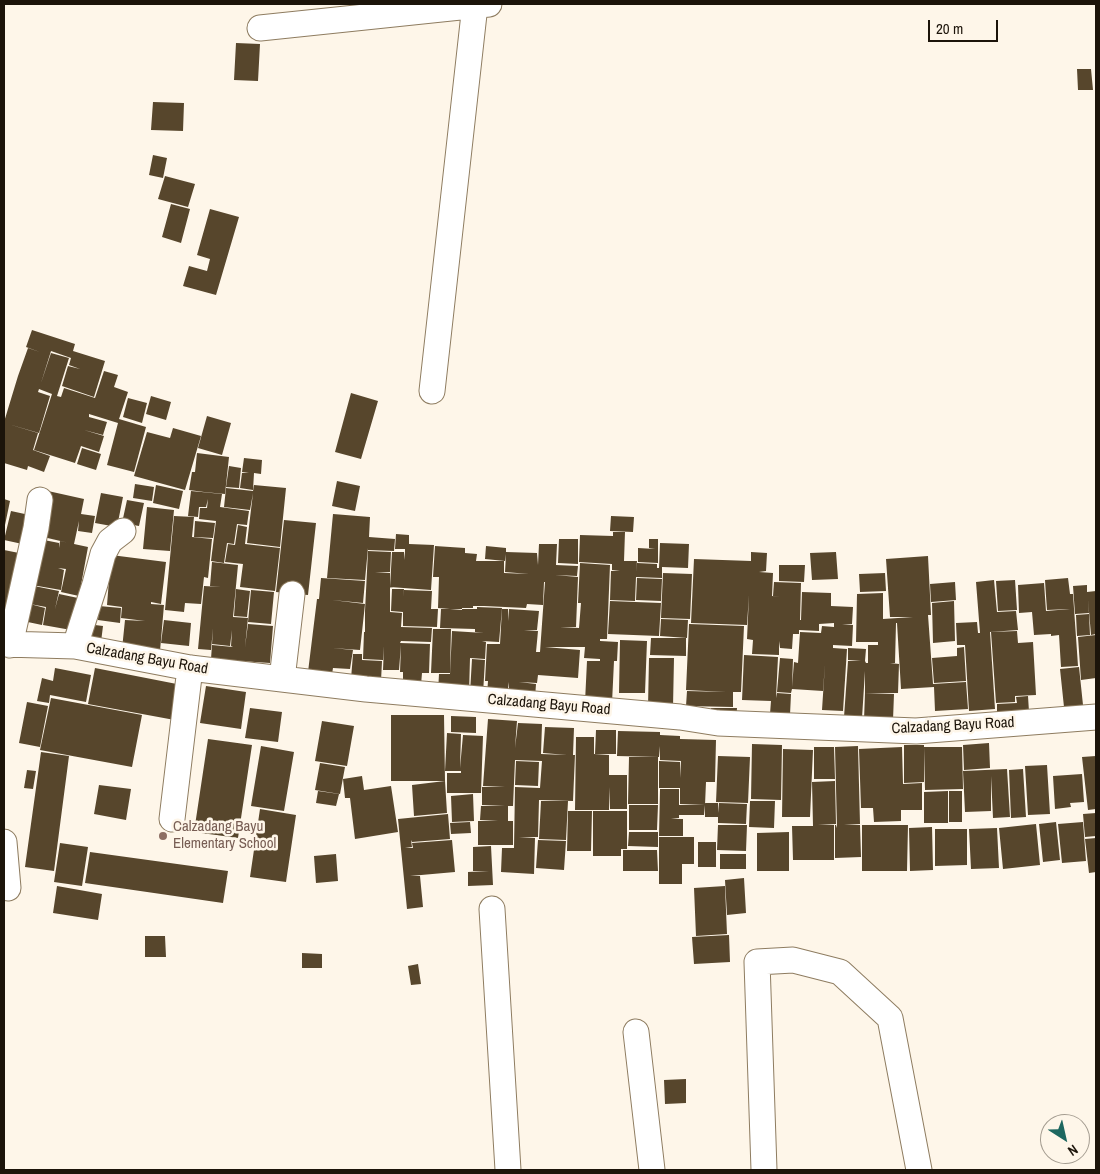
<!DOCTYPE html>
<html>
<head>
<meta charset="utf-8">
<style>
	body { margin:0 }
	#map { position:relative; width:1100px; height:1174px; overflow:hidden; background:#fef6e9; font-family:"Archivo Narrow",sans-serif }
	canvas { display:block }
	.frame { position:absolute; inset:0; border:5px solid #1c140a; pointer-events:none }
	.north { position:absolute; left:1040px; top:1114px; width:50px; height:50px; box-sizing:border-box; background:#fef6e9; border:1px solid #a49c90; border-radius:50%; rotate:145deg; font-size:14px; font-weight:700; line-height:20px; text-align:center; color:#1c140a }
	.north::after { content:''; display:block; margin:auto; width:18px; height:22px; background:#1d675f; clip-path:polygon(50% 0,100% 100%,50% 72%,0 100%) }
	.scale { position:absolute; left:928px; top:20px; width:70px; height:22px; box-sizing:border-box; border:2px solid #1c140a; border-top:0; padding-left:6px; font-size:15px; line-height:18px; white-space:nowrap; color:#1c140a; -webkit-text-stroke:4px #fef6e9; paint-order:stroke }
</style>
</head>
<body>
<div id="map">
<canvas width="1100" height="1174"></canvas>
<div class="frame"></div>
<div class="north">N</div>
<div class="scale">20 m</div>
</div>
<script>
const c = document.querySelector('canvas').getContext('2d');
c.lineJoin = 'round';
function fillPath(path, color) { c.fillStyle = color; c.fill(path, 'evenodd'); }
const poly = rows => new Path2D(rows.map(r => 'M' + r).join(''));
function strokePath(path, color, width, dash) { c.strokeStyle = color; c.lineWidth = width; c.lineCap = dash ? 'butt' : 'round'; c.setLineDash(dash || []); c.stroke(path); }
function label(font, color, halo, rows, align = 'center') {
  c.font = font + ' "Archivo Narrow",sans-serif'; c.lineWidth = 5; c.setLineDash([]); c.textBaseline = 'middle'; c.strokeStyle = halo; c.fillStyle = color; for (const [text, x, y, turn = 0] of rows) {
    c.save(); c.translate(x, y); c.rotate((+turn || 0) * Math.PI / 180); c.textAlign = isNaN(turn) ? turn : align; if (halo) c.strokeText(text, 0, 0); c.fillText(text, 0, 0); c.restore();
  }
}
fillPath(poly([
	[236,43,260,44,258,81,234,80],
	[1077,69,1091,69,1093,90,1078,90],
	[153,102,184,103,183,131,151,130],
	[153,155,167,158,163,178,149,175],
	[165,176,195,184,188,207,158,199],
	[171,204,190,209,181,243,162,237],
	[210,209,239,217,216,295,183,286,189,266,207,271,210,259,197,255],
	[32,330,75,344,73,351,105,361,94,397,62,386,68,366,80,369,69,365,71,358,51,351,41,383,51,353,69,358,57,396,61,397,64,388,95,398,104,371,118,375,114,387,128,392,119,419,146,427,134,472,107,465,118,423,89,414,89,417,107,422,103,435,84,430,104,436,99,452,81,446,75,463,34,450,52,394,39,389,38,392,50,396,39,433,8,424,38,433,33,450,50,456,44,472,28,466,27,470,4,463,4,422,18,376,28,348,40,352,26,347],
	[351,393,378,401,361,459,335,452],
	[151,396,171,402,166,420,146,414],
	[128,398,147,403,142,423,123,417],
	[207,416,231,423,222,455,198,448],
	[173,428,201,436,185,490,134,476,147,432,170,438],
	[82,448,101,454,96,470,77,464],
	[197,453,229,457,225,494,204,492,206,473,204,492,189,490,192,472,195,472],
	[244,458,262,460,261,474,254,473,253,490,240,488,242,473,249,473,242,472],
	[229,466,241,468,239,488,226,487],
	[337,481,360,486,355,511,332,506],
	[135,484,154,487,152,501,133,498],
	[156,485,183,491,179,509,153,503],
	[254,485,286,488,280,547,247,543,253,493,250,510,224,507,226,488,253,491],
	[48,491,84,499,81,514,95,516,92,533,78,531,79,521,74,544,88,547,79,596,61,592,66,569,58,568,64,570,61,590,32,585,39,539,59,543,59,548,60,541,69,543,39,536],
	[191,491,222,494,220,507,249,511,247,525,237,524,234,544,227,543,224,563,211,561,216,521,199,519,200,508,207,508,208,499,206,507,199,507,198,517,188,516],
	[101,493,123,497,117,527,95,523],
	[4,499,10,501,5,525,4,525],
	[127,500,144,503,139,526,122,523],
	[147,507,174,510,170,551,143,549],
	[11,511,34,516,27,545,4,540],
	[333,514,370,517,369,537,395,539,394,551,368,550,368,548,365,580,327,578],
	[174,516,194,517,192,537,212,539,208,578,204,577,201,604,185,603,184,612,165,610],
	[611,516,634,517,633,532,610,531],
	[284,520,316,523,308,595,276,592],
	[195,521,215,523,213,538,194,537],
	[238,525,247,527,245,544,280,548,275,591,240,587,243,564,225,562,228,544,235,545],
	[613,532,625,532,624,561,637,561,636,572,637,563,657,564,657,568,659,568,660,543,689,544,688,568,662,567,662,578,636,577,635,601,610,600,611,571,620,571,612,570,612,564,579,562,580,535,613,536],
	[396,534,409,535,409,544,434,545,431,590,390,587,392,552,404,552,405,560,405,549,395,549],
	[559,539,578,539,578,564,558,563],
	[649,539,658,539,658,563,638,562,638,548,655,549,649,548],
	[539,544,557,544,556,565,578,566,577,576,555,575,578,577,576,627,560,627,579,628,581,603,578,603,580,563,610,565,607,639,600,639,600,641,618,642,617,661,614,661,612,703,585,702,587,661,600,661,600,659,584,658,585,647,545,647,580,650,578,678,538,675,537,683,519,682,536,684,535,698,509,696,509,682,507,696,487,695,488,681,485,681,487,644,500,644,502,609,508,609,508,621,509,609,539,611,537,630,524,630,538,631,536,652,540,652,545,582,555,582,544,582,543,605,527,604,526,608,484,606,473,606,473,608,462,608,462,610,438,608,439,577,449,577,433,577,435,546,465,548,465,553,477,554,476,561,504,561,504,573,529,574,505,572,506,554,505,561,485,559,486,546,506,548,506,552,537,553,538,565],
	[4,550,24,554,10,609,4,608],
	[368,551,391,552,390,572,375,572,390,573,390,612,402,613,401,627,432,628,431,642,401,641,400,643,430,644,429,673,422,673,421,685,403,684,403,672,400,672,401,645,399,670,383,670,384,646,383,660,363,659,364,632,385,632,365,632,365,611,376,611,365,611],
	[751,552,767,553,766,571,759,572,773,573,772,596,782,597,773,596,774,582,801,583,800,620,801,620,802,592,831,593,831,606,853,607,852,624,842,624,853,625,852,646,833,645,833,648,847,649,843,711,822,710,825,664,823,691,792,689,791,693,777,692,780,658,793,659,792,687,794,662,798,663,800,632,821,633,822,626,834,627,834,623,819,624,819,631,799,630,799,634,793,634,792,649,780,648,779,641,779,655,752,654,753,640,747,639,749,595,747,625,691,623,694,559,751,561],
	[836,552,838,579,812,580,810,553],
	[111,555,166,562,161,604,151,602,151,604,164,605,160,651,122,649,125,620,145,621,121,618,122,607,107,605],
	[928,556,931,615,928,615,933,684,966,682,968,709,935,711,934,687,901,689,897,623,896,623,895,663,890,663,899,664,898,693,865,693,865,671,862,718,844,717,848,661,861,661,848,660,848,648,866,649,865,661,866,663,868,663,868,645,878,645,878,642,856,642,857,594,883,593,883,619,913,617,890,617,886,559],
	[212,562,238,565,233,617,248,618,245,647,248,624,273,626,270,663,211,659,212,645,233,647,231,646,232,630,230,646,212,644,213,628,211,650,198,649,204,586,221,587,210,586],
	[779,565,805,565,804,582,779,581],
	[663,573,692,574,690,619,661,618],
	[885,573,886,591,860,592,859,574],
	[321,578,365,581,363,603,332,600,365,604,362,632,359,632,362,632,360,650,332,648,353,650,350,669,333,668,332,674,308,672,317,599,319,599],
	[637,578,662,579,661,601,636,600],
	[1068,578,1070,594,1073,594,1078,666,1061,667,1059,635,1051,636,1051,634,1034,635,1032,612,1019,613,1018,585,1044,583,1046,611,1070,609,1047,610,1046,596,1045,580],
	[994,580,997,612,1016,611,1018,630,990,632,995,709,969,711,965,645,957,645,956,623,977,622,978,633,980,633,976,582],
	[1015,580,1017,610,998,611,996,581],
	[955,582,956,600,931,602,930,584],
	[29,585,59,591,55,609,59,594,78,598,71,630,43,625,46,607,30,604,45,608,42,625,23,621],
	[1087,585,1087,592,1096,591,1096,634,1091,635,1088,599,1089,613,1075,614,1073,586],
	[236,589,250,591,247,617,234,616],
	[392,589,404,589,403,597,404,590,432,591,431,609,438,609,437,627,403,626,403,612,391,611],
	[251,590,274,592,271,624,248,622],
	[610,601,661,603,659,636,608,634],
	[954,601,955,641,933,643,932,603],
	[99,606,121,608,120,623,98,620],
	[477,607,502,608,499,642,482,641,486,642,485,659,470,658,469,693,438,692,439,674,450,674,452,631,484,633,475,632,475,629,440,628,441,609,477,609],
	[1089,614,1090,635,1077,636,1076,615],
	[661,619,688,620,687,638,660,636],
	[164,620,191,623,189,646,161,643],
	[87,624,103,626,101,642,84,639],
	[689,624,744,626,741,692,733,692,733,707,686,706,687,691,726,692,686,690],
	[433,629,451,629,450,673,431,673],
	[1017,631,1018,643,1033,642,1036,695,1015,696,1015,702,996,703,991,632],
	[1096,635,1096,678,1081,680,1078,637],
	[651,638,686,638,686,656,650,655],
	[620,640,647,641,645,693,619,693],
	[964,647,966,681,934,683,932,658,957,656,957,648],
	[353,654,362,654,362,660,382,661,381,681,351,679],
	[744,655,778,657,776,698,777,693,791,694,790,715,770,714,771,701,742,700],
	[649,658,674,658,673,707,648,707],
	[472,659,485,660,483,694,470,693],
	[1079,667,1083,705,1064,707,1060,669],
	[55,668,91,675,86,702,50,695,49,703,37,701,42,678,53,681],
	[95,668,187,686,180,721,88,704],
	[206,686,246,692,241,729,200,723],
	[865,693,894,694,893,720,864,720],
	[1028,696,1029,712,997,714,997,704,1017,703,1016,697],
	[51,698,142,715,132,767,40,750],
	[27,702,48,706,40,747,19,743],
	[250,708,282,712,278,742,245,738],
	[711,708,737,708,736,721,711,721],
	[391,715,444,715,445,781,391,781],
	[451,716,476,717,476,733,451,732],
	[488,719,517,721,515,748,518,723,542,724,541,754,567,755,543,753,545,727,574,728,573,755,575,755,573,801,539,800,538,837,519,837,535,838,534,874,501,872,502,848,514,848,515,787,540,788,542,761,515,760,513,806,508,806,508,821,513,821,513,845,478,845,478,821,498,821,480,820,481,806,505,806,482,805,482,787,505,787,483,786],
	[322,721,354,726,347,766,315,761],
	[596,730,616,730,616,754,595,754],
	[618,731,660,732,660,735,680,736,680,739,716,740,715,782,706,782,705,805,680,804,680,788,659,788,659,761,680,762,680,778,681,761,660,760,660,746,659,757,617,756],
	[447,733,461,734,460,768,463,735,483,736,481,793,447,793,447,773,463,773,461,773,461,771,445,771],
	[576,737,594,737,594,754,609,755,609,775,627,775,627,809,610,809,609,787,609,810,575,810],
	[208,739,252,745,238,838,194,832],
	[989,743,990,768,964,770,963,745],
	[752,744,782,745,781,800,751,799],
	[904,745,924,745,924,782,904,783],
	[261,746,294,752,284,811,251,806],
	[858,746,860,824,844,824,860,825,861,857,835,858,835,825,836,825,837,828,835,747],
	[814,747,834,747,835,779,814,779],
	[902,747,903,784,922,783,922,810,901,810,901,821,874,822,873,808,861,808,859,749],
	[924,747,962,747,963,789,925,790],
	[783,749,813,750,810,817,782,817],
	[41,752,69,756,54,871,25,867],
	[718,756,750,757,748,803,716,802],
	[1096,756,1096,809,1088,810,1082,757],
	[629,757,658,757,658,804,628,804],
	[516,761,539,762,538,786,515,785],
	[320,763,345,767,340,794,315,790],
	[1047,765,1050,814,1028,815,1025,766],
	[1007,769,1010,817,993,818,991,776,991,811,965,812,963,771],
	[1023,769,1026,817,1011,818,1009,770],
	[27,770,36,771,33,789,24,788],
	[1082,774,1084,802,1070,803,1071,807,1055,809,1053,776],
	[362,776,364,790,391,786,398,832,355,839,350,798,345,798,343,779],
	[445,781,447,813,414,816,412,785],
	[835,781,836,824,818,825,834,825,834,860,793,860,792,826,813,826,812,782],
	[99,785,131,789,126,820,94,814],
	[660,789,679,789,679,805,705,805,704,815,679,815,679,818,671,819,683,819,683,836,659,836],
	[318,791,339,794,336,806,316,803],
	[948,791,948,823,924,823,924,792],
	[949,791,962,791,962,822,949,822],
	[473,794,474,821,452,822,451,796],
	[541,801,568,801,566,840,539,839],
	[750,801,775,801,774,828,749,827],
	[705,803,718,803,718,813,719,803,747,804,746,824,718,823,718,817,705,817],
	[629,805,658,805,657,830,629,830],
	[260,809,296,815,286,882,250,877],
	[568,811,592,811,591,851,567,851],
	[593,811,627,811,627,849,621,849,621,856,593,856],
	[1096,813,1096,836,1085,837,1083,814],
	[448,814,450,839,412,842,411,840,412,847,405,848,413,848,412,843,452,840,455,872,410,876,420,876,423,907,407,909,398,819],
	[470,822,471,833,451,834,450,823],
	[1056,822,1060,860,1043,862,1039,824],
	[1083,822,1086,861,1062,863,1058,824],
	[1036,824,1040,865,1003,869,999,828],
	[718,825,747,825,746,851,717,850],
	[862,825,908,825,907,871,862,871],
	[932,827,933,870,910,871,909,828],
	[997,828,999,868,971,869,969,829],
	[935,829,967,829,967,865,935,866],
	[629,832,658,832,658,847,628,846],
	[789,832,789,871,757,871,757,833],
	[659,837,694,837,694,864,682,864,682,884,659,884],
	[1096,838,1096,872,1089,873,1085,839],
	[538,840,566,841,564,870,536,868],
	[698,842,716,842,716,867,698,867],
	[60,843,88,847,82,886,54,882],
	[491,846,493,885,468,886,468,872,489,871,473,871,473,847],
	[623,850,657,850,658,871,623,871],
	[90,852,228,871,223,903,85,883],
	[336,854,338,881,316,883,314,856],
	[720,854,746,854,746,869,720,869],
	[744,878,746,913,727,915,725,880],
	[57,886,102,894,98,920,53,913],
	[725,886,727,934,696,936,694,888],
	[729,935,730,962,694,964,692,937],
	[145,936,165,936,166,957,145,957],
	[302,953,322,954,322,968,302,968],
	[418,964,421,984,411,985,408,966],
	[686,1079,686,1103,665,1104,664,1080]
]), '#57462c');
const minor = poly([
	[260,28,489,4],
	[432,391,475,5],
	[4,644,75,646,190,668,282,679,366,689,680,717,718,723,916,731,1096,717],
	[10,645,36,528,40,500],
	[75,646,95,584,103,554,110,541,123,531],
	[282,679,292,594],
	[172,819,190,668],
	[4,842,8,888],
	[492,909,508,1170],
	[636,1032,652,1170],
	[764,1170,757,962,793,960,840,972,890,1018,919,1170]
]);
strokePath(minor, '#8e7c60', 27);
strokePath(minor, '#fff', 25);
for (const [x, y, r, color] of [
	[163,836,5,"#8d6e63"]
]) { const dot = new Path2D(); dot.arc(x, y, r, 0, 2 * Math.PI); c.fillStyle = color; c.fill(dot); strokePath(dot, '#fef6e9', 2); }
label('15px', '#1c140a', '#fef6e9', [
	["Calzadang Bayu Road",147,659,10],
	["Calzadang Bayu Road",549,705,5],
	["Calzadang Bayu Road",953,726,-3]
]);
label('15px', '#785e54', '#fef6e9', [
	["Calzadang Bayu",173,827],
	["Elementary School",173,844]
], 'left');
</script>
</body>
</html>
